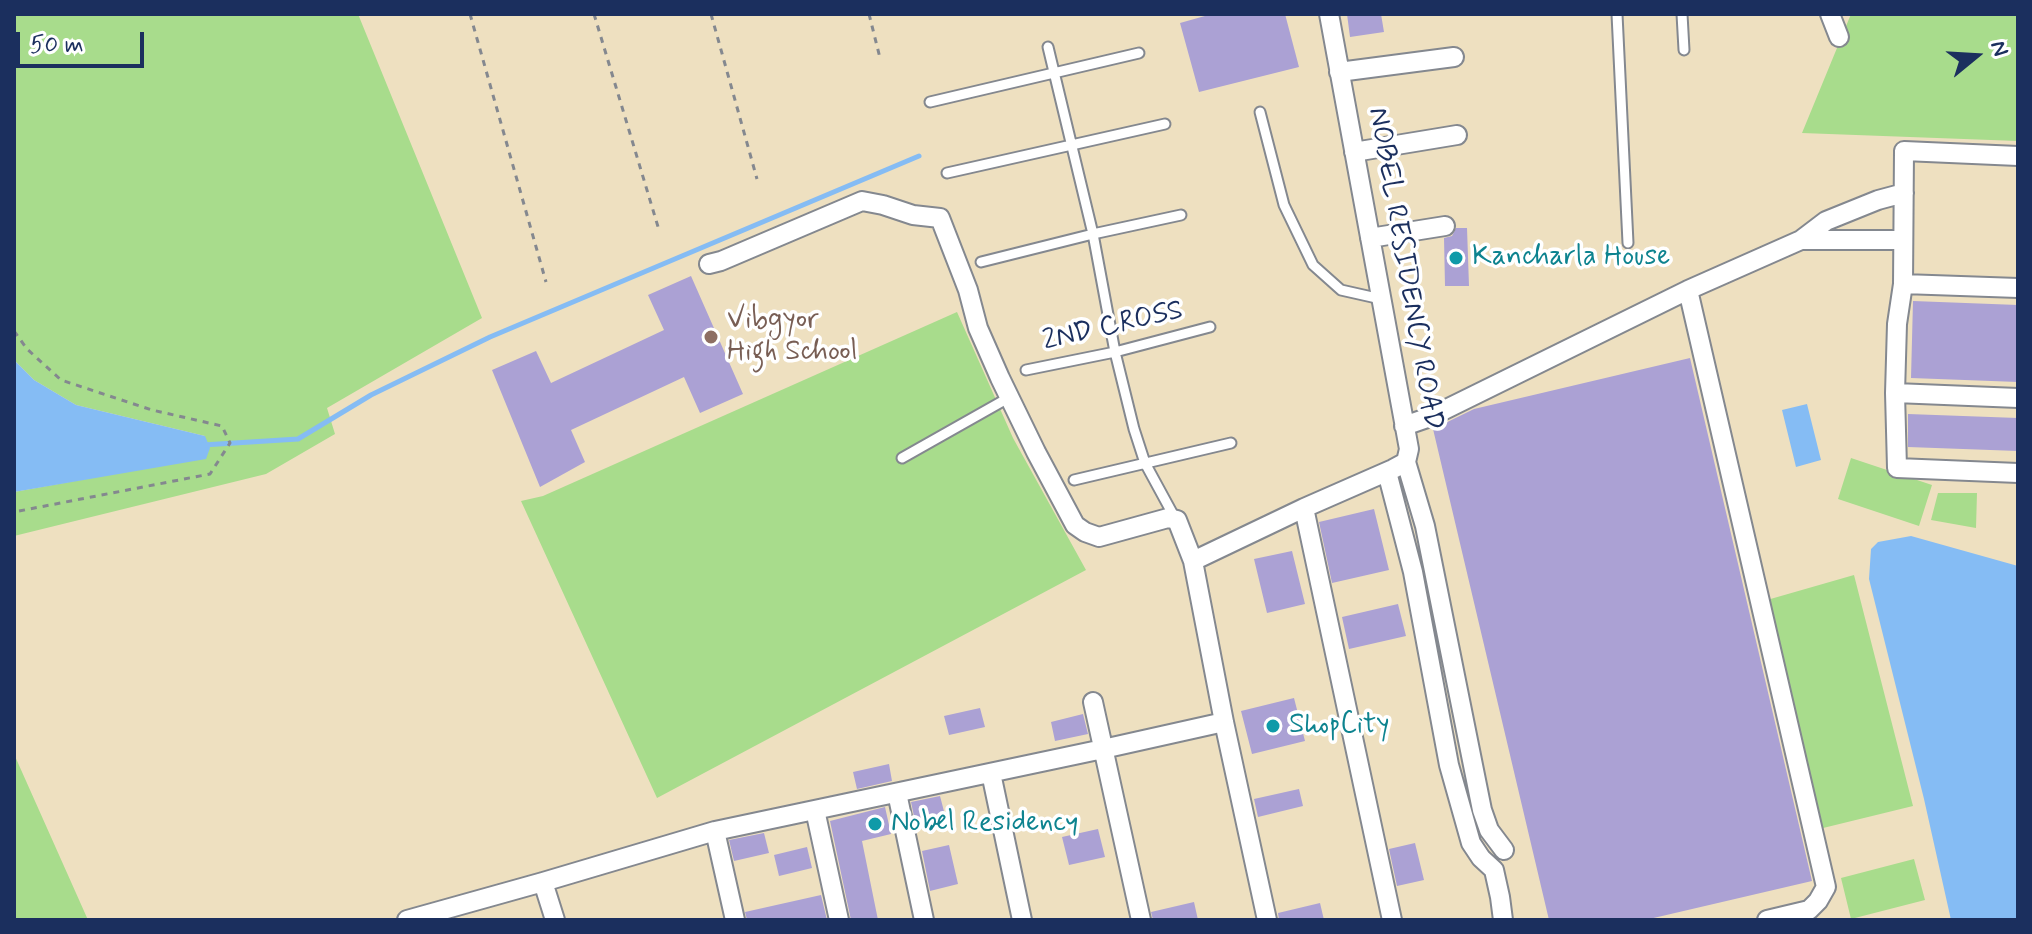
<!DOCTYPE html>
<html>
<head>
<meta charset="utf-8">
<style>
	body { margin:0 }
	#map { position:relative; width:2032px; height:934px; overflow:hidden; background:#eee0c0; font-family:Mynerve,sans-serif }
	canvas { display:block }
	.frame { position:absolute; inset:0; border:16px solid #1b2f5e; pointer-events:none }
	.north { position:absolute; left:1936px; top:16px; width:80px; height:80px; -webkit-text-stroke:6px #fff; paint-order:stroke; rotate:72deg; font-size:22px; font-weight:700; line-height:32px; text-align:center; color:#1b2f5e }
	.north::after { content:''; display:block; margin:auto; width:28px; height:36px; background:#1b2f5e; clip-path:polygon(50% 0,100% 100%,50% 72%,0 100%) }
	.scale { position:absolute; left:16px; top:32px; width:128px; height:36px; box-sizing:border-box; border:4px solid #1b2f5e; border-top:0; padding-left:10px; font-size:24px; line-height:28px; white-space:nowrap; color:#1b2f5e; -webkit-text-stroke:6px #fff; paint-order:stroke }
</style>
</head>
<body>
<div id="map">
<canvas width="2032" height="934"></canvas>
<div class="frame"></div>
<div class="north">N</div>
<div class="scale">50 m</div>
</div>
<script>
const c = document.querySelector('canvas').getContext('2d');
c.lineJoin = 'round';
function fillPath(path, color) { c.fillStyle = color; c.fill(path, 'evenodd'); }
const poly = rows => new Path2D(rows.map(r => 'M' + r).join(''));
function strokePath(path, color, width, dash) { c.strokeStyle = color; c.lineWidth = width; c.lineCap = dash ? 'butt' : 'round'; c.setLineDash(dash || []); c.stroke(path); }
function label(font, color, halo, rows, align = 'center') {
  c.font = font + ' Mynerve,sans-serif'; c.lineWidth = 7; c.setLineDash([]); c.textBaseline = 'middle'; c.strokeStyle = halo; c.fillStyle = color; for (const [text, x, y, turn = 0] of rows) {
    c.save(); c.translate(x, y); c.rotate((+turn || 0) * Math.PI / 180); c.textAlign = isNaN(turn) ? turn : align; if (halo) c.strokeText(text, 0, 0); c.fillText(text, 0, 0); c.restore();
  }
}
fillPath(poly([
	[14,14,358,14,482,318,327,408,335,434,266,474,14,536,14,492,102,476,205,436,76,405,34,380,14,360],
	[1851,14,2018,14,2018,141,1802,133],
	[957,312,1013,438,1086,570,657,798,521,501,543,496],
	[1851,458,1932,485,1919,526,1838,499],
	[1938,493,1977,493,1976,528,1931,520],
	[1854,575,1913,806,1819,829,1767,600],
	[14,754,88,920,14,920],
	[1914,859,1925,900,1851,919,1841,878]
]), '#a8dc8c');
fillPath(poly([
	[14,360,34,380,76,405,205,436,210,448,206,459,14,492],
	[1807,404,1821,460,1796,467,1782,410],
	[1911,536,2018,566,2018,920,1951,920,1924,799,1869,579,1871,549,1878,542]
]), '#85bcf4');
strokePath(poly([
	[203,445,298,439,371,395,490,337,919,156]
]), '#85bcf4', 5);
fillPath(poly([
	[1212,14,1285,14,1299,67,1199,92,1180,23],
	[1347,14,1381,14,1384,32,1350,37],
	[1456,228,1467,228,1469,286,1445,286,1444,238,1452,236],
	[691,276,743,394,700,413,684,377,571,430,585,462,540,487,492,370,536,351,551,383,664,330,648,295],
	[1913,301,2018,305,2018,382,1911,378],
	[1690,358,1812,881,1645,920,1549,920,1433,429,1474,409],
	[1908,414,2018,418,2018,451,1908,447],
	[1374,509,1389,570,1332,583,1319,522],
	[1292,551,1305,604,1267,613,1254,559],
	[1398,604,1406,636,1349,649,1342,617],
	[1294,698,1305,741,1252,754,1241,711],
	[980,708,985,727,949,735,944,716],
	[1083,714,1088,734,1055,741,1051,722],
	[889,764,892,781,857,789,853,772],
	[1299,789,1303,806,1258,817,1254,799],
	[940,796,946,819,916,826,911,802],
	[885,807,891,834,862,841,878,920,851,920,830,821],
	[1098,829,1105,857,1069,865,1062,837],
	[764,833,769,853,734,861,729,840],
	[1415,843,1424,880,1397,886,1389,849],
	[949,845,958,884,930,891,922,851],
	[807,847,812,868,779,876,774,855],
	[821,895,827,920,747,920,745,912],
	[1194,902,1198,920,1153,920,1151,912],
	[1320,903,1324,920,1279,920,1278,913]
]), '#aba1d4');
const lane = poly([
	[1617,14,1628,243],
	[1682,14,1684,50],
	[1048,47,1093,234,1115,352,1134,429,1145,463,1176,520],
	[930,102,1139,53],
	[1260,112,1284,205,1313,265,1341,290,1381,299],
	[947,173,1165,124],
	[981,262,1093,234,1181,215],
	[1026,370,1115,352,1210,327],
	[902,458,1010,397],
	[1074,480,1231,443]
]);
const street = poly([
	[1830,14,1839,37],
	[1339,72,1454,57],
	[1354,152,1457,135],
	[2018,156,1904,151,1903,284,1897,324,1895,393,1897,468,2018,473],
	[1370,238,1445,226],
	[1801,240,1903,240],
	[709,264,721,261,862,201,883,205,913,215,940,218,968,290,978,328,1000,378,1036,452,1075,525,1085,532,1099,537,1168,518,1177,520,1193,561],
	[1903,284,2018,288],
	[1688,290,1826,887,1818,901,1809,910,1767,920],
	[1895,393,2018,398],
	[1404,426,1430,417,1688,290,1801,240,1826,221,1878,200,1904,193],
	[1406,462,1425,526,1482,810,1489,830,1504,850],
	[1387,472,1413,572,1449,765,1471,843,1481,858,1494,870,1500,897,1503,920],
	[1304,508,1392,920],
	[1093,702,1141,920],
	[991,773,1022,920],
	[897,793,924,920],
	[815,810,839,920],
	[715,831,735,920],
	[543,882,555,920],
	[407,920,543,882,715,831,1103,749,1224,722],
	[1267,920,1224,722,1193,561,1304,508,1393,469,1406,462,1409,449,1329,14]
]);
strokePath(lane, '#84888f', 13);
strokePath(street, '#84888f', 22);
strokePath(poly([
	[470,14,546,282],
	[594,14,659,230],
	[711,14,757,179],
	[869,14,880,58],
	[14,331,27,349,61,380,152,410,222,426,230,443,210,474,14,512]
]), '#84888f', 3, [6, 6]);
strokePath(lane, '#fff', 9);
strokePath(street, '#fff', 18);
for (const [x, y, r, color] of [
	[1456,258,8,"#0f9aa8"],
	[711,337,8,"#8d6e63"],
	[1273,726,8,"#0f9aa8"],
	[875,824,8,"#0f9aa8"]
]) { const dot = new Path2D(); dot.arc(x, y, r, 0, 2 * Math.PI); c.fillStyle = color; c.fill(dot); strokePath(dot, '#fff', 3); }
label('28px', '#0d838f', '#fff', [
	["Kancharla House",1472,258],
	["ShopCity",1289,726],
	["Nobel Residency",891,824]
], 'left');
label('28px', '#1b2f5e', '#fff', [
	["NOBEL RESIDENCY ROAD",1404,269,80],
	["2ND CROSS",1113,327,-13]
]);
label('28px', '#785e54', '#fff', [
	["Vibgyor",727,321],
	["High School",727,353]
], 'left');
</script>
</body>
</html>
